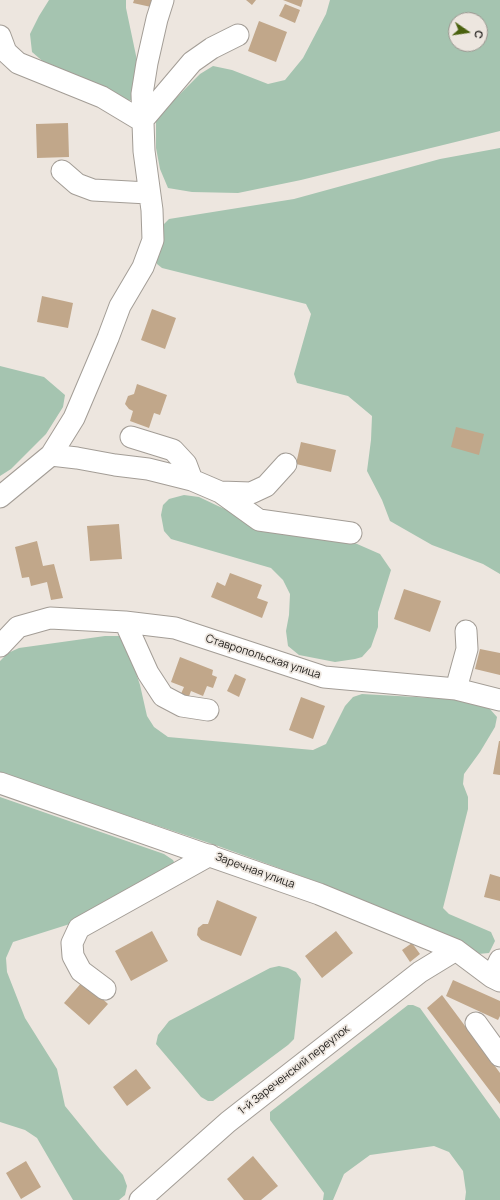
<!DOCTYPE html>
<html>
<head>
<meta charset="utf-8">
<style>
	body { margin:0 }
	#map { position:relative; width:500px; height:1200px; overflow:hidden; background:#ede6df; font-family:Manrope,sans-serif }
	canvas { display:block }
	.north { position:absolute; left:448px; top:12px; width:40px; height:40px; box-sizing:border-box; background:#ede6df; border:1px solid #9b9690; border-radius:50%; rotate:103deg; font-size:11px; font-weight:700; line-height:16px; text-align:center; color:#1f1d1a }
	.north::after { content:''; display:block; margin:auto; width:14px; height:18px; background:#4a610e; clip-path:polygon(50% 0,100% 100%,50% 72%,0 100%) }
</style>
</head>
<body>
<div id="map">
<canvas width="500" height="1200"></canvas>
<div class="north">С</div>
</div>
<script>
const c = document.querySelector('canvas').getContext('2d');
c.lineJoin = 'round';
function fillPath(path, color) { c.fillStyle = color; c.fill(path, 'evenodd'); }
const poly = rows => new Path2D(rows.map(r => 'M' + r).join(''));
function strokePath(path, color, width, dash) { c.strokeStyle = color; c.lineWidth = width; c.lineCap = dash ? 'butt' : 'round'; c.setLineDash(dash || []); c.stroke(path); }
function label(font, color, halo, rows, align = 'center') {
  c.font = font + ' Manrope,sans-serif'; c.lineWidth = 3.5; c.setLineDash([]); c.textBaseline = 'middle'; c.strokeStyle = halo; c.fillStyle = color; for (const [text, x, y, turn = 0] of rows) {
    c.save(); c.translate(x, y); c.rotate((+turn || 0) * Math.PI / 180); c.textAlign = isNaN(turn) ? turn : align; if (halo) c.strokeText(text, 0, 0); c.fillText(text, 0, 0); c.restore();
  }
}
fillPath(poly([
	[49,0,126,0,126,8,138,65,131,100,123,102,46,64,32,52,30,34,39,16],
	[330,0,500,0,500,131,301,180,238,193,192,192,168,188,160,169,156,148,156,121,174,100,200,74,213,66,232,70,268,84,285,80,303,58,326,14],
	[456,20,480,20,480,44,456,44],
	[500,148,500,574,483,564,432,545,390,521,382,500,367,471,371,440,372,416,348,396,297,383,294,374,311,314,306,304,162,268,157,264,155,256,163,225,169,219,294,199,440,159],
	[0,366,44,377,65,395,63,407,46,434,11,469,0,476],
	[184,495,199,497,218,506,281,533,348,540,380,554,391,570,378,612,378,627,371,647,362,657,355,659,335,662,299,655,288,646,286,631,289,615,290,594,283,580,271,568,171,539,164,531,161,515,163,505,169,499],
	[105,636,119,636,126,643,140,685,147,716,154,727,168,737,313,750,326,744,345,706,353,697,362,694,451,699,489,708,497,717,495,727,480,752,464,774,463,784,468,797,468,809,443,908,449,914,491,932,495,941,489,953,478,954,323,884,218,846,0,773,0,661,8,653,19,648],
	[0,797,164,854,173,860,177,868,95,916,13,942,6,958,7,972,25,1018,57,1069,65,1106,100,1149,123,1175,127,1186,125,1195,119,1200,73,1200,37,1138,25,1130,0,1122],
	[279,966,288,968,296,972,301,979,294,1039,288,1045,213,1101,208,1101,201,1097,156,1044,158,1035,169,1021,270,968],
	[408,1005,413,1005,420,1008,500,1119,500,1200,465,1200,466,1192,463,1171,449,1152,434,1146,370,1155,344,1174,333,1200,323,1200,324,1193,270,1120,270,1112]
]), '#a5c4b0');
fillPath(poly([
	[134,0,153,0,151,7,133,3],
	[246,0,256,0,252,5],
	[283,0,303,0,301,7],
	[285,4,300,10,295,23,279,16],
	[259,21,287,32,276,62,248,51],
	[68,123,69,157,37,158,36,124],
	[42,296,73,303,68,328,37,322],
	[152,309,176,318,165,349,141,340],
	[137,384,167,395,160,415,154,413,149,428,130,421,133,411,129,409,125,404,128,396,134,394],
	[456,427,484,434,479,455,451,447],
	[301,442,336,450,331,472,296,464],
	[119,524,122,559,90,561,87,526],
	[37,541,43,566,54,564,63,598,51,600,47,582,31,586,29,577,22,578,15,547],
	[230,573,262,585,257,598,268,602,262,618,211,597,217,582,225,586],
	[404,589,441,601,430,632,394,619],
	[480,649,500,653,500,675,475,669],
	[180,657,213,670,212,675,217,677,213,688,207,686,203,696,191,691,188,699,180,696,184,687,171,682],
	[235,674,246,679,239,697,227,691],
	[301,697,325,706,313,739,289,730],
	[499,741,500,741,500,775,493,774],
	[490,874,500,877,500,901,484,897],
	[217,900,257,917,241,956,201,940,197,935,198,928,203,924,208,924],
	[152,931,168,961,131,981,115,951],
	[336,931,353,953,322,978,305,956],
	[412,943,420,954,410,962,402,950],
	[453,980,500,1001,500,1016,498,1020,446,996],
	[83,981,108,1004,89,1025,64,1003],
	[442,995,500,1073,500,1104,427,1008],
	[136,1069,151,1088,127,1106,113,1087],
	[253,1156,278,1186,261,1200,244,1200,227,1179],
	[26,1161,41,1187,21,1199,6,1173]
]), '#c1a78a');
const minor = poly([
	[0,36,6,52,18,63,102,97,142,121,192,62,212,48,238,35],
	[62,171,77,184,93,190,148,193],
	[131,437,173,450,186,464,192,480],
	[51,455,77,458,115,465,148,469,192,480,220,492,259,520,351,533],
	[220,492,251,493,266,486,286,464],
	[0,497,51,455,74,418,108,338,120,306,143,267,153,240,152,210,144,151,142,94,147,63,157,19,163,0],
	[125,622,148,673,163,696,182,706,208,710],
	[0,646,18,627,50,618,125,622,175,628,324,677,456,689,500,700],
	[456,689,467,649,466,631],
	[0,783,319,894,456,950,492,977,500,981],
	[492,977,500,960],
	[105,989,81,971,73,956,72,943,79,928,210,855],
	[476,1023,500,1056],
	[140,1200,228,1122,420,972,456,950]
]);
strokePath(minor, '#a39d96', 23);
strokePath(minor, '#fff', 21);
label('11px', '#1f1d1a', '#ede6df', [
	["Ставропольская улица",263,657,18],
	["Заречная улица",255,871,20],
	["1-й Зареченский переулок",294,1070,-38]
]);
</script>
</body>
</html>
